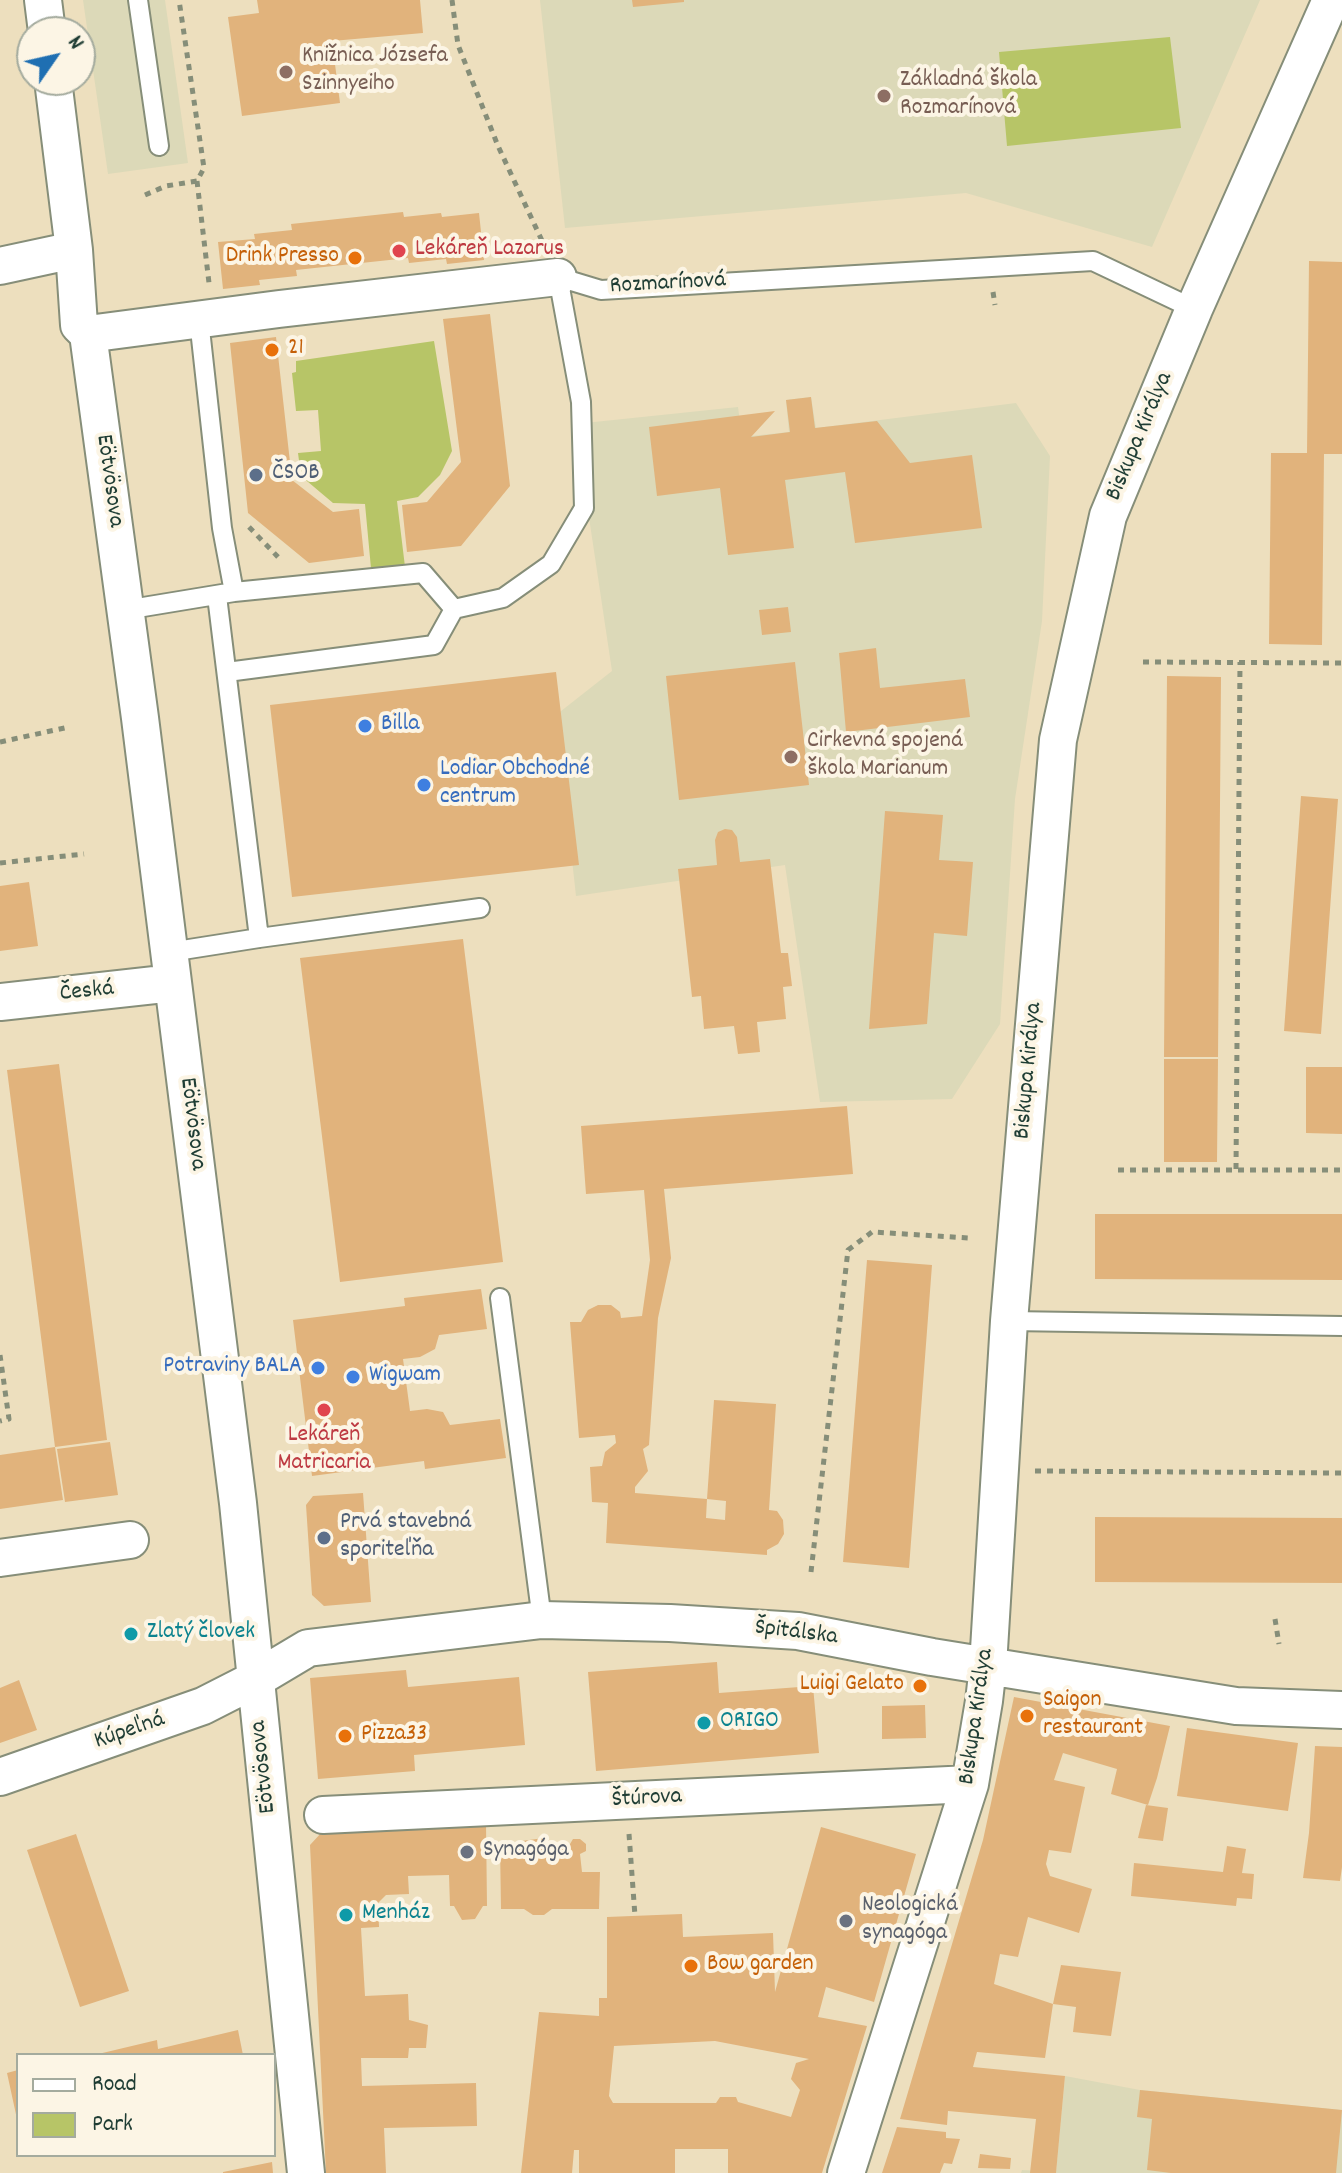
<!DOCTYPE html>
<html>
<head>
<meta charset="utf-8">
<style>
	body { margin:0 }
	#map { position:relative; width:1342px; height:2173px; overflow:hidden; background:#eddfbe; font-family:Dekko,sans-serif }
	canvas { display:block }
	.legend { position:absolute; left:16px; top:2053px; width:260px; height:104px; box-sizing:border-box; background:#fcf5e5; border:2px solid #a4ab9e; margin:0; padding:10px 14px; list-style:none; font-size:24px; color:#1f3d34 }
	.legend li { display:flex; align-items:center; gap:16px; height:40px }
	.legend b { width:40px; border:2px solid #a4ab9e }
	.north { position:absolute; left:16px; top:16px; width:80px; height:80px; box-sizing:border-box; background:#fcf5e5; border:2px solid #a4ab9e; border-radius:50%; rotate:56deg; font-size:22px; font-weight:700; line-height:32px; text-align:center; color:#1f3d34 }
	.north::after { content:''; display:block; margin:auto; width:28px; height:36px; background:#1f6fb2; clip-path:polygon(50% 0,100% 100%,50% 72%,0 100%) }
</style>
</head>
<body>
<div id="map">
<canvas width="1342" height="2173"></canvas>
<ul class="legend">
<li><b style="height:10px;background:#fff"></b>Road</li>
<li><b style="height:22px;background:#b7c567"></b>Park</li>
</ul>
<div class="north">N</div>
</div>
<script>
const c = document.querySelector('canvas').getContext('2d');
c.lineJoin = 'round';
function fillPath(path, color) { c.fillStyle = color; c.fill(path, 'evenodd'); }
const poly = rows => new Path2D(rows.map(r => 'M' + r).join(''));
function strokePath(path, color, width, dash) { c.strokeStyle = color; c.lineWidth = width; c.lineCap = dash ? 'butt' : 'round'; c.setLineDash(dash || []); c.stroke(path); }
function label(font, color, halo, rows, align = 'center') {
  c.font = font + ' Dekko,sans-serif'; c.lineWidth = 8; c.setLineDash([]); c.textBaseline = 'middle'; c.strokeStyle = halo; c.fillStyle = color; for (const [text, x, y, turn = 0] of rows) {
    c.save(); c.translate(x, y); c.rotate((+turn || 0) * Math.PI / 180); c.textAlign = isNaN(turn) ? turn : align; if (halo) c.strokeText(text, 0, 0); c.fillText(text, 0, 0); c.restore();
  }
}
fillPath(poly([
	[83,0,165,0,188,163,108,174],
	[540,0,1260,0,1152,247,966,193,565,228],
	[811,397,816,428,1016,403,1050,456,1042,621,1015,799,1000,1024,952,1099,820,1102,785,865,576,896,556,715,612,671,575,424,738,407,742,437,789,432,786,400],
	[1065,2076,1140,2090,1342,2110,1342,2173,1021,2173,1022,2170,1056,2172]
]), '#dcd9b8');
fillPath(poly([
	[1170,37,1181,128,1007,146,999,52],
	[434,341,452,451,440,475,418,497,397,501,406,575,372,579,365,504,333,503,301,476,298,453,321,451,318,410,296,411,292,373,296,372,296,361]
]), '#b7c567');
fillPath(poly([
	[257,0,420,0,423,33,332,41,340,103,242,116,228,17,259,13],
	[632,0,684,0,684,2,633,7],
	[403,212,404,217,441,213,442,217,479,213,484,260,447,264,446,259,409,263,408,258,296,270,297,276,259,280,260,285,223,289,218,242,255,239,254,234,292,230,291,224],
	[1309,261,1342,262,1342,454,1324,454,1322,645,1269,644,1271,453,1307,453],
	[490,314,510,486,461,546,407,552,402,505,427,502,461,462,443,319],
	[276,337,292,480,333,512,359,509,364,556,309,563,248,513,230,343],
	[811,397,815,428,877,421,910,463,972,455,982,528,855,543,845,472,785,480,794,548,728,555,720,488,657,496,649,427,775,411,751,437,790,432,786,400],
	[788,607,791,632,762,635,759,610],
	[876,648,880,688,965,679,970,717,846,732,839,653],
	[795,662,809,785,679,800,666,676],
	[556,672,579,865,292,897,270,705],
	[1167,676,1221,677,1218,1057,1164,1057],
	[1301,796,1338,799,1321,1034,1284,1031],
	[885,811,943,815,939,860,973,862,967,936,934,933,927,1024,869,1029],
	[725,829,732,830,737,837,740,862,770,859,781,953,788,953,792,986,783,987,786,1019,757,1022,760,1052,738,1054,734,1026,704,1029,701,996,692,997,678,869,717,865,715,840,718,832],
	[29,882,38,946,0,951,0,886],
	[463,939,503,1262,340,1282,300,958],
	[1164,1059,1218,1059,1217,1162,1164,1162],
	[59,1064,107,1440,55,1447,7,1070],
	[1306,1067,1342,1067,1342,1134,1306,1133],
	[847,1106,853,1174,664,1189,671,1258,658,1318,649,1445,643,1449,648,1471,635,1487,635,1493,707,1499,706,1518,725,1520,726,1501,707,1499,714,1400,776,1404,769,1510,777,1511,783,1520,784,1534,778,1544,767,1550,767,1555,606,1543,608,1503,592,1502,590,1467,602,1466,605,1452,616,1443,615,1435,579,1438,570,1322,581,1322,588,1310,598,1305,611,1305,620,1312,621,1318,642,1316,650,1260,644,1190,586,1194,581,1126],
	[1095,1214,1342,1214,1342,1280,1095,1279],
	[867,1260,932,1265,909,1568,843,1562],
	[481,1289,487,1329,439,1335,435,1349,420,1357,403,1359,410,1411,427,1409,443,1412,450,1425,500,1419,506,1458,425,1469,424,1461,312,1476,293,1320,405,1306,404,1298],
	[110,1442,118,1495,65,1502,57,1449],
	[55,1447,63,1500,0,1509,0,1455],
	[363,1493,371,1602,324,1606,312,1595,306,1505,313,1496],
	[1095,1517,1342,1518,1342,1583,1095,1582],
	[717,1662,719,1693,813,1686,819,1753,596,1771,588,1672],
	[406,1670,408,1687,519,1677,525,1745,414,1755,415,1771,318,1779,310,1678],
	[19,1680,37,1730,0,1743,0,1688],
	[1014,1697,1170,1726,1157,1778,1148,1805,1111,1794,1117,1769,1063,1753,1054,1780,1085,1787,1071,1853,1049,1850,1046,1864,1050,1876,1092,1889,1079,1933,1028,1917,1018,1957,1000,1954,994,1984,1053,2004,1061,1965,1121,1972,1111,2036,1073,2032,1076,2007,1053,2004,1045,2058,977,2052,973,2067,1065,2076,1056,2173,1030,2173,1036,2119,948,2111,947,2125,900,2119,983,1840],
	[925,1705,926,1738,882,1739,882,1706],
	[1187,1728,1298,1743,1288,1811,1177,1796],
	[1315,1746,1342,1747,1342,1867,1340,1881,1303,1878,1309,1833],
	[1146,1805,1168,1808,1163,1841,1138,1838],
	[486,1824,487,1906,483,1906,475,1919,462,1920,454,1906,450,1906,449,1875,408,1876,409,1894,386,1895,378,1903,379,1927,361,1928,365,1996,408,1994,409,2020,428,2025,426,2048,409,2048,408,2058,361,2058,362,2086,476,2083,477,2126,384,2128,386,2173,326,2173,310,1845,322,1832,446,1828,447,1826],
	[821,1827,916,1854,874,2002,826,1987,818,2017,867,2026,822,2173,728,2173,728,2149,675,2149,675,2173,579,2173,579,2150,574,2150,572,2173,521,2173,539,2012,599,2016,599,1998,607,1998,607,1917,682,1914,683,1937,773,1933,775,1992],
	[715,2041,809,2059,796,2063,791,2079,800,2090,791,2117,738,2102,736,2097,720,2097,716,2103,613,2103,609,2096,614,2046],
	[76,1834,129,1991,80,2007,27,1850],
	[544,1838,554,1844,570,1844,573,1839,580,1839,586,1844,586,1851,580,1854,582,1872,600,1872,599,1909,552,1909,544,1915,533,1915,524,1909,501,1909,500,1844],
	[1227,1846,1246,1849,1242,1873,1254,1874,1252,1899,1237,1898,1236,1906,1131,1896,1134,1863,1223,1872],
	[238,2030,243,2055,94,2055,157,2040,158,2049],
	[18,2070,18,2119,17,2119,7,2073],
	[1140,2090,1342,2110,1336,2173,1171,2173,1147,2170,1152,2119,1137,2117],
	[897,2127,946,2132,946,2138,960,2139,952,2164,944,2163,940,2173,882,2173],
	[980,2154,1011,2158,1010,2169,978,2168],
	[272,2162,273,2173,223,2173,223,2172]
]), '#e1b37c');
const service = poly([
	[138,0,159,146],
	[199,320,222,528,234,592],
	[217,596,259,938],
	[125,610,234,592,423,573,454,609,503,598,551,564,584,508,581,402,558,277,601,290,1093,261,1194,309],
	[227,672,434,645,454,609],
	[170,952,259,938,480,908],
	[500,1298,542,1620],
	[1009,1321,1342,1326]
]);
const minor = poly([
	[43,0,47,32],
	[53,80,74,250,79,325,88,334,140,718,238,1503,306,2173],
	[0,266,74,250],
	[88,334,279,309,558,277],
	[0,1002,173,983],
	[0,1558,130,1540],
	[0,1777,203,1706,256,1679,308,1648,542,1620,670,1623,798,1631,932,1657,1236,1706,1342,1710],
	[323,1815,970,1784],
	[846,2173,970,1784,984,1701,988,1666,1009,1321,1058,740,1108,516,1194,309,1331,0]
]);
strokePath(service, '#868e79', 22);
strokePath(minor, '#868e79', 40);
strokePath(poly([
	[452,0,458,45,498,146,544,245],
	[197,181,209,283],
	[145,195,166,186,197,181,204,168,179,0],
	[993,292,995,305],
	[249,527,278,557],
	[1143,662,1342,663],
	[0,742,69,727],
	[0,863,84,854],
	[1236,1169,1240,662],
	[1118,1170,1342,1170],
	[0,1355,9,1419,0,1421],
	[1035,1471,1342,1473],
	[811,1572,848,1250,872,1232,968,1238],
	[1275,1619,1279,1644],
	[629,1834,635,1916]
]), '#868e79', 5, [6, 6]);
strokePath(service, '#fff', 18);
strokePath(minor, '#fff', 36);
for (const [x, y, r, color] of [
	[286,72,8,"#8d6e63"],
	[884,96,8,"#8d6e63"],
	[399,251,8,"#e0444e"],
	[355,258,8,"#e8710a"],
	[272,350,8,"#e8710a"],
	[256,475,8,"#5c6f8a"],
	[365,726,8,"#3f7fe0"],
	[791,757,8,"#8d6e63"],
	[424,785,8,"#3f7fe0"],
	[318,1368,8,"#3f7fe0"],
	[353,1377,8,"#3f7fe0"],
	[324,1410,8,"#e0444e"],
	[324,1538,8,"#5c6f8a"],
	[131,1634,8,"#0f9aa8"],
	[920,1686,8,"#e8710a"],
	[1027,1716,8,"#e8710a"],
	[704,1723,8,"#0f9aa8"],
	[345,1736,8,"#e8710a"],
	[467,1852,8,"#6b7280"],
	[346,1915,8,"#0f9aa8"],
	[846,1921,8,"#6b7280"],
	[691,1966,8,"#e8710a"]
]) { const dot = new Path2D(); dot.arc(x, y, r, 0, 2 * Math.PI); c.fillStyle = color; c.fill(dot); strokePath(dot, '#fcf5e5', 3); }
label('24px', '#785e54', '#fcf5e5', [
	["Knižnica Józsefa",302,58],
	["Szinnyeiho",302,86],
	["Základná škola",900,82],
	["Rozmarínová",900,110],
	["Cirkevná spojená",807,743],
	["škola Marianum",807,771]
], 'left');
label('24px', '#be3a42', '#fcf5e5', [
	["Lekáreň Lazarus",415,251],
	["Lekáreň",324,1437,"center"],
	["Matricaria",324,1465,"center"]
], 'left');
label('24px', '#c56008', '#fcf5e5', [
	["Drink Presso",339,258,"right"],
	["21",288,350],
	["Luigi Gelato",904,1686,"right"],
	["Saigon",1043,1702],
	["restaurant",1043,1730],
	["Pizza33",361,1736],
	["Bow garden",707,1966]
], 'left');
label('24px', '#1f3d34', '#fcf5e5', [
	["Rozmarínová",668,285,-3],
	["Biskupa Királya",1141,437,-67],
	["Eötvösova",108,481,82],
	["Česká",87,993,-6],
	["Biskupa Királya",1030,1071,-85],
	["Eötvösova",191,1124,83],
	["Špitálska",796,1634,7],
	["Biskupa Királya",978,1717,-82],
	["Kúpeľná",130,1732,-19],
	["Eötvösova",265,1767,-96],
	["Štúrova",647,1800,-3]
]);
label('24px', '#4e5e75', '#fcf5e5', [
	["ČSOB",272,475],
	["Prvá stavebná",340,1524],
	["sporiteľňa",340,1552]
], 'left');
label('24px', '#366cbe', '#fcf5e5', [
	["Billa",381,726],
	["Lodiar Obchodné",440,771],
	["centrum",440,799],
	["Potraviny BALA",302,1368,"right"],
	["Wigwam",369,1377]
], 'left');
label('24px', '#0d838f', '#fcf5e5', [
	["Zlatý človek",147,1634],
	["ORIGO",720,1723],
	["Menház",362,1915]
], 'left');
label('24px', '#5b616d', '#fcf5e5', [
	["Synagóga",483,1852],
	["Neologická",862,1907],
	["synagóga",862,1935]
], 'left');
</script>
</body>
</html>
